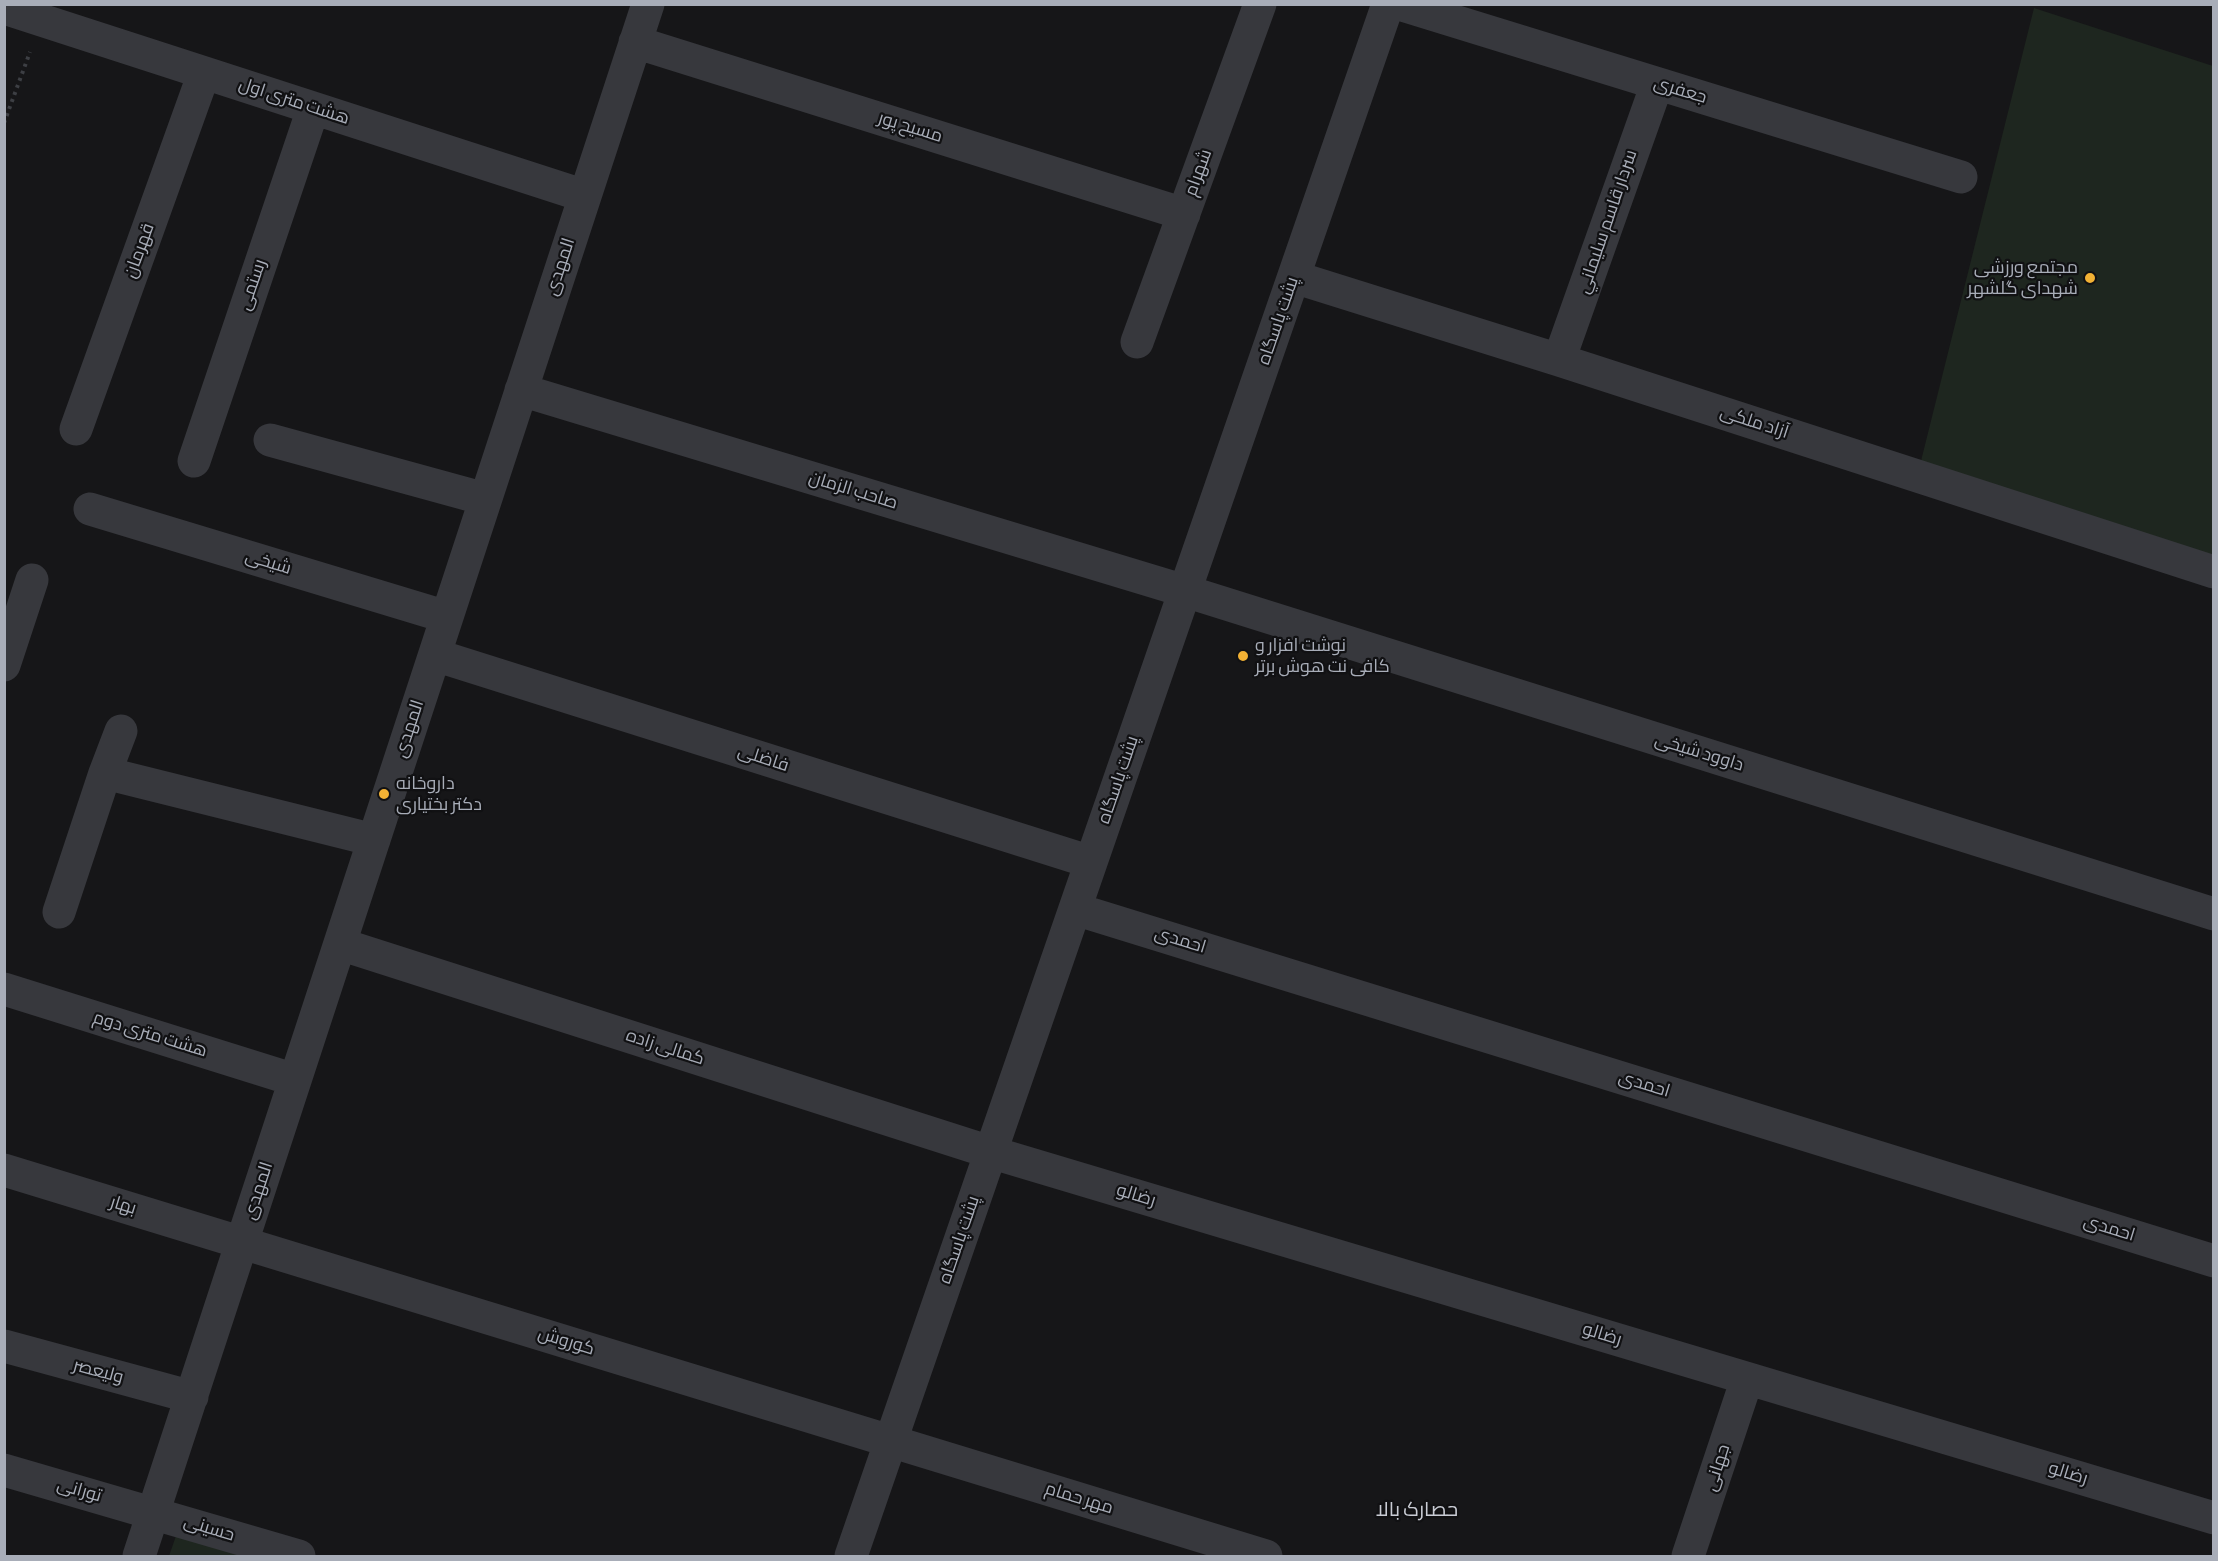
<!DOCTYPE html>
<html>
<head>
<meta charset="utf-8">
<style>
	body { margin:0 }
	#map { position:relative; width:2218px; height:1561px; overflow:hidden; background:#161618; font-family:"Sofia Sans Condensed",sans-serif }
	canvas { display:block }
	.frame { position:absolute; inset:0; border:6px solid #a8adb8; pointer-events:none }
</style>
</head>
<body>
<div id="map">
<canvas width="2218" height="1561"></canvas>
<div class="frame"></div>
</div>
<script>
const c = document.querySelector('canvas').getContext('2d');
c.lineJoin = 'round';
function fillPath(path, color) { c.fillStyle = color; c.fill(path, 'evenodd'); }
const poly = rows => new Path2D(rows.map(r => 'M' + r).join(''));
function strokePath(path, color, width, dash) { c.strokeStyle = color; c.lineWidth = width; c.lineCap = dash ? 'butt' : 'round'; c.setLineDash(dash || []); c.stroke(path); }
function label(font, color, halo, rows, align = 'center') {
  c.font = font + ' "Sofia Sans Condensed",Cairo,sans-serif'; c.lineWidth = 4.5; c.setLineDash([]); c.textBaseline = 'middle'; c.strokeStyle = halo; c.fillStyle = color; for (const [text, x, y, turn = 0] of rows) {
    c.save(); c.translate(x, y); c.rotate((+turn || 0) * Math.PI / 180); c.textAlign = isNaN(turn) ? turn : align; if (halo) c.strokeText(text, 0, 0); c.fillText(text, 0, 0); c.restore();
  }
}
fillPath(poly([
	[2034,8,2213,66,2213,576,1914,489],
	[177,1533,249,1556,169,1556]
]), '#1e261f');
strokePath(poly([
	[4,123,30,52]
]), '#3d3f44', 4, [3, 4.5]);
strokePath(poly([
	[1399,4,1961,177],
	[4,8,585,196],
	[635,42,1184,214],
	[1294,277,1559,360,2214,572],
	[1137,342,1260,4],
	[1559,360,1657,84],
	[521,390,1185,591,2214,914],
	[76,429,204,73],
	[270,440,485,499],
	[194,461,313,109],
	[90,509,447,617],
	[435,655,1091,862],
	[4,665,32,580],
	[105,773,121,731],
	[1075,909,2214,1261],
	[59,912,105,773,374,840],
	[340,944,990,1152,2214,1518],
	[4,989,295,1080],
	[4,1170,1266,1556],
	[4,1346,192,1397],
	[4,1470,299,1556],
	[139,1556,648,4],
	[851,1556,1388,4],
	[1688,1556,1747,1379]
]), '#37383d', 33);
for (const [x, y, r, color] of [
	[2090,278,6,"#f2b134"],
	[1243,656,6,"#f2b134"],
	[384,794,6,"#f2b134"]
]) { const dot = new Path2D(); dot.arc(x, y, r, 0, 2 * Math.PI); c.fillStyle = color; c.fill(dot); strokePath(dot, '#111113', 2); }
label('18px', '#a8adb8', '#111113', [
	["جعفری",1680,91,17],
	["هشت متری اول",294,102,18],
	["مسیح پور",910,128,17],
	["شهرام",1199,173,-70],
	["سردار قاسم سليماني",1608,222,-71],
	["قهرمان",140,251,-70],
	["المهدی",561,267,-72],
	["رستمی",253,285,-71],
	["پشت پاسگاه",1279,321,-71],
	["آزاد ملکی",1754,423,18],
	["صاحب الزمان",853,491,17],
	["شیخی",268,563,17],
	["المهدی",410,729,-72],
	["داوود شیخی",1699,753,17],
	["فاضلی",763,759,18],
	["پشت پاسگاه",1119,780,-71],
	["احمدی",1180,941,17],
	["هشت متری دوم",150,1035,17],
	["کمالی زاده",665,1048,18],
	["احمدی",1644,1085,17],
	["المهدی",259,1191,-72],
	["رضالو",1136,1196,17],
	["بهار",123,1206,17],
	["احمدی",2109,1229,17],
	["پشت پاسگاه",960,1240,-71],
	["رضالو",1602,1335,17],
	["کوروش",566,1342,17],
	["ولیعصر",98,1372,15],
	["جهانی",1718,1468,-72],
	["رضالو",2068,1474,17],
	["تورانی",79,1491,16],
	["مهر حمام",1079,1499,17],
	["حسینی",209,1529,17]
]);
label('18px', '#a8adb8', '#111113', [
	["مجتمع ورزشی",2078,268,"right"],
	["شهدای گلشهر",2078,289,"right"],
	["نوشت افزار و",1255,646],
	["کافی نت هوش برتر",1255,667],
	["داروخانه",396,784],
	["دکتر بختیاری",396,805]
], 'left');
label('20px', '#c9ccd4', '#111113', [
	["حصارک بالا",1417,1511]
]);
</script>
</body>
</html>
